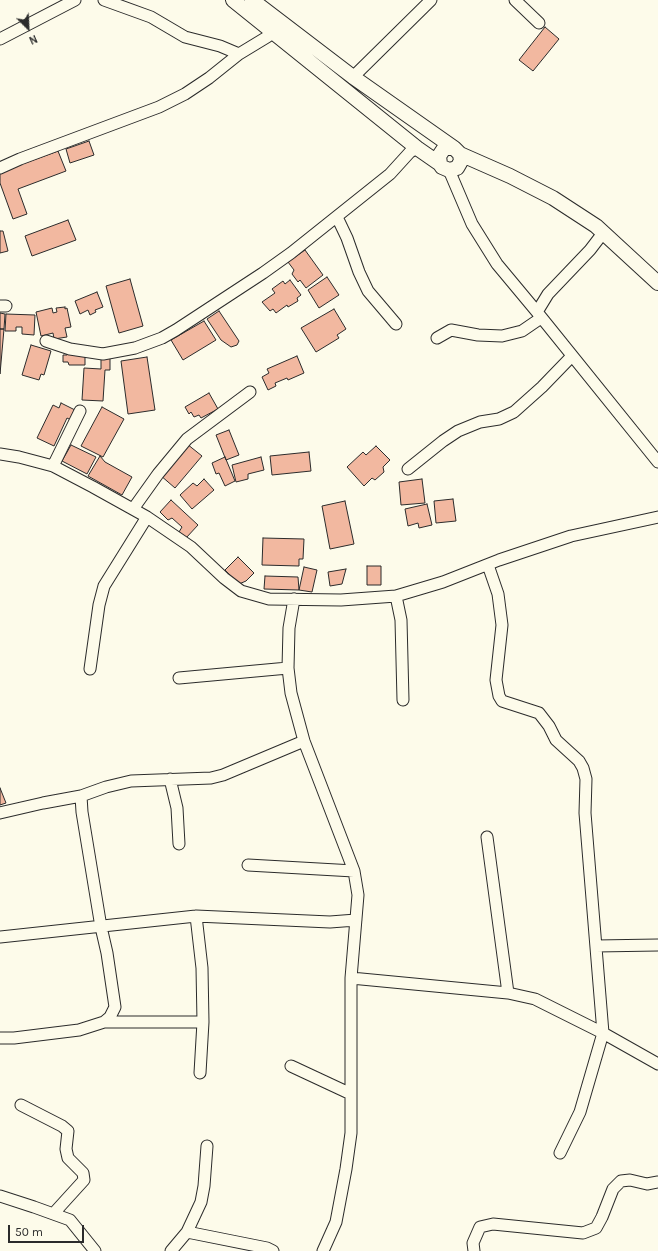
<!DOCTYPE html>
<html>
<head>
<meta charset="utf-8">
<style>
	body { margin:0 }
	#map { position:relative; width:658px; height:1251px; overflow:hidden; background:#fdfbea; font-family:Karla,sans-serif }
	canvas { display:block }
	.north { position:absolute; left:8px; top:8px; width:40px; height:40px; -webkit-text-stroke:3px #fdfbea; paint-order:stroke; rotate:156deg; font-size:11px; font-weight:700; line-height:16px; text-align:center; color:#2b2b2b }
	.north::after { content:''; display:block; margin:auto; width:14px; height:18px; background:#2b2b2b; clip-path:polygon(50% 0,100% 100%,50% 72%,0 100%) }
	.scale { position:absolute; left:8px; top:1225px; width:76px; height:18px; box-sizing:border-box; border:2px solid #2b2b2b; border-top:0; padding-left:5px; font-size:12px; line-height:14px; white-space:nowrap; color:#2b2b2b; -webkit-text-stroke:3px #fdfbea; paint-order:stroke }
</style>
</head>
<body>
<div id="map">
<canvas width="658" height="1251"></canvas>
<div class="north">N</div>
<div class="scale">50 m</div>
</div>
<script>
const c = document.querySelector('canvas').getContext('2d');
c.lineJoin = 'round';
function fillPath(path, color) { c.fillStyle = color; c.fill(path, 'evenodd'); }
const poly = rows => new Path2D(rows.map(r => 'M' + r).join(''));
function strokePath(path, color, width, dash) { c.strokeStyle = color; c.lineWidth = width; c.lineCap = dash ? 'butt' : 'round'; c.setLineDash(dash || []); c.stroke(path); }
const building = poly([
	[545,27,559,39,533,71,519,60,545,27],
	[89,141,94,155,70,163,66,149,89,141],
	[58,151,66,171,18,189,27,214,13,219,0,183,0,172,58,151],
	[68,220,76,240,32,256,25,236,68,220],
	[0,231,3,231,8,251,0,253,0,231],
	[305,250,323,275,306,288,300,280,298,282,292,274,294,270,288,262,305,250],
	[327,277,339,295,319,308,308,290,327,277],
	[130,279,143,326,119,333,106,286,130,279],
	[290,280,301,295,297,298,298,301,288,307,287,305,276,313,273,309,270,311,262,302,275,293,272,289,283,281,285,284,290,280],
	[97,292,103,307,95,310,96,312,90,315,88,310,80,314,75,301,97,292],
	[65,307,65,309,67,308,71,327,65,328,67,337,54,339,53,333,41,336,36,312,52,308,53,313,57,312,56,308,65,307],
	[334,309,346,329,337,335,339,338,316,352,301,328,334,309],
	[219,311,239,341,237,345,231,347,221,340,207,319,219,311],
	[0,313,5,314,4,329,0,329,0,313],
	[6,314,35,315,34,335,22,334,22,327,16,327,16,331,5,331,6,314],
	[204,321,216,340,183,360,171,340,204,321],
	[0,329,4,329,0,374,0,329],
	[31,345,51,351,44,375,41,374,39,380,22,375,31,345],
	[67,352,85,352,85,365,69,365,68,362,63,362,63,355,67,355,67,352],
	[101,356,110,356,110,370,105,370,103,401,82,400,84,368,101,369,101,356],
	[297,356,304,373,288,380,287,378,275,383,276,386,268,390,262,377,269,373,267,369,297,356],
	[147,357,155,410,128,414,121,361,147,357],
	[209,393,218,409,201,418,199,415,194,417,191,412,189,414,185,407,209,393],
	[61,403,77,411,73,421,67,418,54,446,37,438,53,405,59,408,61,403],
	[102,407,124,419,103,457,81,446,102,407],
	[229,430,239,455,226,460,216,435,229,430],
	[187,444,202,456,175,488,160,475,187,444],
	[71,445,96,457,87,474,62,461,71,445],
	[376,446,390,460,383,467,384,472,375,480,372,478,364,486,347,467,363,452,366,455,376,446],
	[309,452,311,471,272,475,270,456,309,452],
	[100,456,105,462,132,477,122,495,88,476,100,456],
	[225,457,235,481,225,486,219,473,216,474,212,463,225,457],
	[261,457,264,470,248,474,248,479,236,482,232,465,261,457],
	[204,479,214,490,192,509,180,495,193,483,197,486,204,479],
	[422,479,425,503,401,505,399,482,422,479],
	[453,499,456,521,436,523,434,501,453,499],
	[171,500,198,525,186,538,179,532,182,527,172,518,168,520,160,512,171,500],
	[345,501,354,544,330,549,322,506,345,501],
	[427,504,432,525,419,528,418,523,408,526,405,509,427,504],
	[263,538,304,539,303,559,299,559,299,566,262,565,263,538],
	[238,557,254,573,246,581,239,584,225,570,238,557],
	[367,566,381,566,381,585,367,585,367,566],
	[304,567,317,570,312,592,299,590,304,567],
	[346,569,342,584,330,586,328,572,346,569],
	[265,576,298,577,299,590,264,589,265,576],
	[0,788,6,803,0,805,0,788]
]);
fillPath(building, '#f2b8a0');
strokePath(building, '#2b2b2b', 1);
const minor = poly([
	[104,0,151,17,185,37,220,46,239,54],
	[515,0,539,23],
	[0,39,75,0],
	[353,77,431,0],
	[0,168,20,159,159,107,185,94,209,78,239,54,267,37,274,32],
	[449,170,472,224,497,264,537,312,658,462],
	[337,217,347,238,359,272,368,291,396,324],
	[0,306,6,306],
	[537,312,548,294,590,250,603,233],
	[437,338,451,330,478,335,502,336,522,331,541,318],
	[46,341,70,349,103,354,135,348,162,338,176,330,263,273,291,253,390,174,410,152,417,148],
	[0,454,19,457,53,466,93,487,147,517,191,547,224,578,241,591,269,599,341,600,396,596,443,582,499,560,571,536,658,517],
	[53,466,80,411],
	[408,469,443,441,458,431,480,422,499,419,514,412,542,387,572,356],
	[133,509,158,474,187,439,250,392],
	[488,565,498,594,502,625,496,680,499,696,502,701,539,713,549,726,556,740,579,761,583,768,586,779,585,813,603,1033,580,1112,560,1153],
	[396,596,401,620,403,700],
	[294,599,289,628,288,668,291,693,304,741,354,871,358,895,351,978,351,1133,346,1169,336,1222,323,1251],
	[90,669,99,605,104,586,147,517],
	[179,678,288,668],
	[170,779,177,808,179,844],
	[0,813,43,803,81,796,106,787,131,781,211,778,223,775,304,741],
	[487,837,508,993],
	[248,865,354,871],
	[196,916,202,968,203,1022,200,1073],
	[0,937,196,916,330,922,356,920],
	[596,946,658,945],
	[351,978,508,993,535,999,603,1033,658,1064],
	[104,1022,203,1022],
	[0,1038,14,1038,79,1030,104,1022,110,1017,115,1007,107,953,101,927,82,812,81,796],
	[291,1066,351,1094],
	[21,1105,62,1126,68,1131,66,1149,68,1158,83,1173,84,1180,54,1213],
	[0,1196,34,1207,70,1220,95,1251],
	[187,1232,201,1202,204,1186,207,1146],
	[171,1251,187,1232,267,1248,273,1251],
	[474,1251,473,1243,480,1227,493,1224,583,1233,596,1228,602,1217,613,1189,621,1181,630,1180,647,1184,658,1182]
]);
const major = poly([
	[233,0,417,148,440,164,442,167,449,170,457,168,461,161,460,154],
	[252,0,353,77,454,148],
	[440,164,439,156,443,150,446,148,454,148,460,154,510,176,553,198,596,226,658,283]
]);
strokePath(minor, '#2b2b2b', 13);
strokePath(major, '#2b2b2b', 16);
strokePath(minor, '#fdfbea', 11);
strokePath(major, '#fdfbea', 14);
</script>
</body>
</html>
